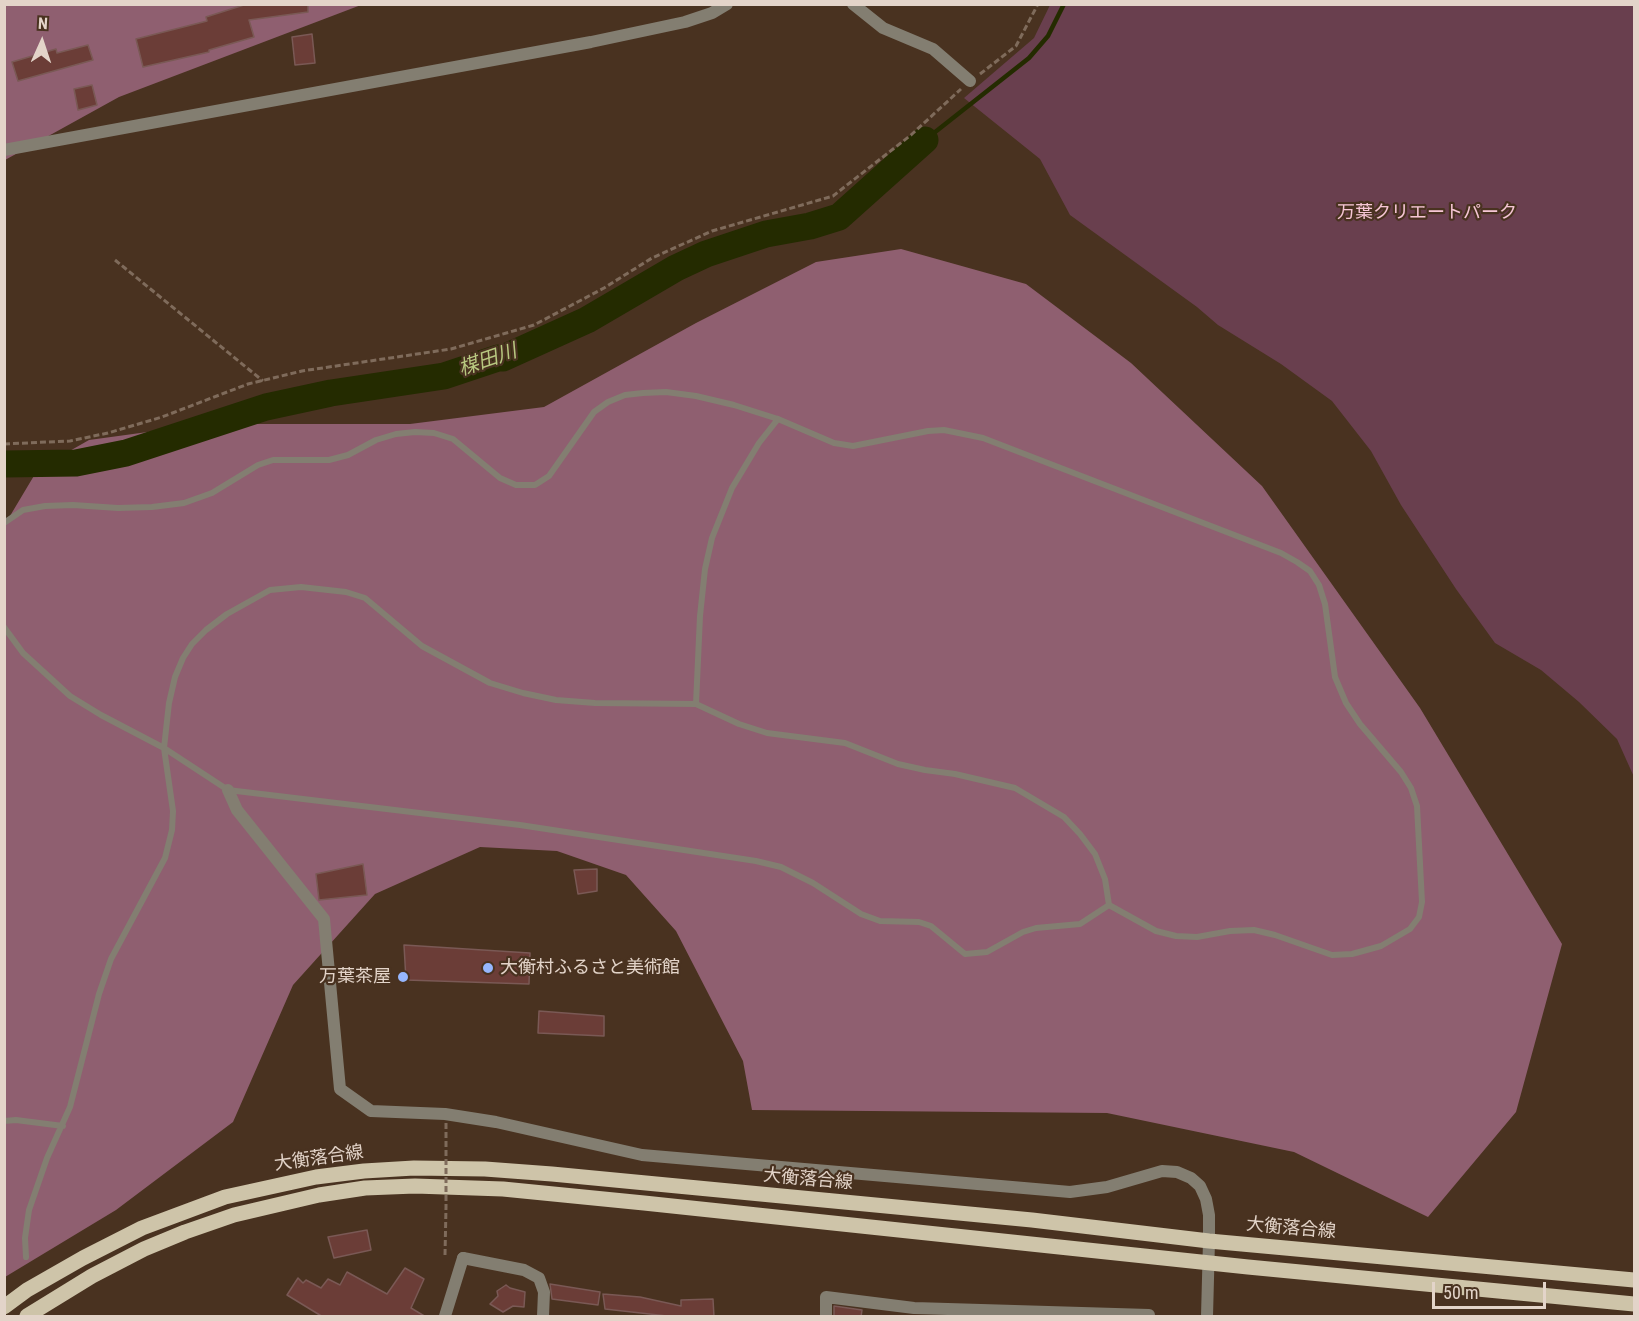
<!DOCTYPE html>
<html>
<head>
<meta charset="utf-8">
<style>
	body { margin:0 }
	#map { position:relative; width:1639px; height:1321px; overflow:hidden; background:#493220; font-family:"Roboto Condensed",sans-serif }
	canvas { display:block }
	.frame { position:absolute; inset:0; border:6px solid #e3d4c9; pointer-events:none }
	.north { position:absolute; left:12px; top:12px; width:60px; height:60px; -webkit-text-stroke:4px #493220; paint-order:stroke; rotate:3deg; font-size:16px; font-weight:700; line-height:24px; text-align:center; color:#e3d4c9 }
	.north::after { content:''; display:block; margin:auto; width:21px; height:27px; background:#e3d4c9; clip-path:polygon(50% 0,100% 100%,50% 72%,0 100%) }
	.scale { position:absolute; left:1432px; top:1282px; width:114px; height:27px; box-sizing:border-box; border:3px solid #e3d4c9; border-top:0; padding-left:8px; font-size:18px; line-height:21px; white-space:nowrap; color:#e3d4c9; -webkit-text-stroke:4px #493220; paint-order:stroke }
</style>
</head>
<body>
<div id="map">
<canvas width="1639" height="1321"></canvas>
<div class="frame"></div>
<div class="north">N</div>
<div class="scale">50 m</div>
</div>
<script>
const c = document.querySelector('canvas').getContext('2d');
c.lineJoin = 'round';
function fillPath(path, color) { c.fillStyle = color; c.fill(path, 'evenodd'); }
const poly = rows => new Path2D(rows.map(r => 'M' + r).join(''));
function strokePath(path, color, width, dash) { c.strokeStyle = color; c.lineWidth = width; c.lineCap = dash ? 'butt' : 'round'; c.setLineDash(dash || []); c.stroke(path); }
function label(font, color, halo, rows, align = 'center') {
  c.font = font + ' "Roboto Condensed","Noto Sans JP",sans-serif'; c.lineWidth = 4.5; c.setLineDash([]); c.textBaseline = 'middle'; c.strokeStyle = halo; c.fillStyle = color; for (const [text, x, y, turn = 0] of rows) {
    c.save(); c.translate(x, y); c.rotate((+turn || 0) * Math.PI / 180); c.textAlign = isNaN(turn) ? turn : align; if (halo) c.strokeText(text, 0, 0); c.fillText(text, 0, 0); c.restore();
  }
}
fillPath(poly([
	[1050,5,1634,5,1634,777,1617,739,1579,702,1541,670,1495,643,1456,589,1401,505,1371,451,1332,401,1281,364,1218,325,1197,307,1070,215,1040,159,964,98,1034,38]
]), '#693f4e');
fillPath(poly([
	[5,5,361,5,119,97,5,160],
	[901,249,1026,284,1131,363,1262,486,1420,708,1562,944,1516,1112,1428,1217,1294,1152,1107,1113,752,1110,743,1061,676,931,626,875,557,851,480,847,375,894,293,985,233,1122,116,1210,5,1277,4,526,38,469,89,440,206,424,410,424,544,407,696,323,816,262]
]), '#8f5f70');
strokePath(poly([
	[925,140,1029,58,1048,36,1064,4]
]), '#242b00', 4.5);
strokePath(poly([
	[4,464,76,463,126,453,266,407,331,393,444,376,498,358,503,358,587,320,676,268,706,254,766,234,810,226,839,217,925,140]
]), '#242b00', 27);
const building = poly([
	[247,4,308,4,308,12,249,20,254,37,209,50,209,52,143,67,136,39,207,21,206,17,247,4],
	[312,34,315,63,295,65,292,37,312,34],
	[88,45,93,60,18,81,12,62,56,49,57,53,88,45],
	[92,85,97,105,78,110,74,89,92,85],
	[363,864,367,895,319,900,316,874,363,864],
	[597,869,597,891,578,894,574,870,597,869],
	[404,945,530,953,529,984,406,980,404,945],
	[539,1011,604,1016,604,1036,538,1033,539,1011],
	[367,1230,371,1250,334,1258,328,1237,367,1230],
	[405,1268,424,1279,411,1308,426,1317,323,1317,287,1295,298,1278,303,1283,306,1280,321,1288,328,1279,340,1285,347,1272,387,1294,405,1268],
	[550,1284,600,1292,598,1305,552,1299,550,1284],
	[506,1285,510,1288,525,1292,524,1307,513,1306,503,1312,490,1304,498,1296,497,1291,506,1285],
	[603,1294,640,1297,681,1306,681,1300,713,1299,714,1317,676,1317,605,1309,603,1294],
	[834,1306,862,1310,861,1317,834,1317,834,1306]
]);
fillPath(building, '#6b3d37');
strokePath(building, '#7a5955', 1.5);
strokePath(poly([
	[980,74,1016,46,1038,4],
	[115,260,263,381],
	[4,444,70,441,108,433,162,417,248,384,302,371,451,349,534,325,604,288,652,258,712,231,833,196,911,135,961,89],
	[445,1255,446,1207]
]), '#7f6b5b', 3, [6, 3]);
strokePath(poly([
	[4,523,23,510,45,506,73,505,118,508,152,507,184,503,212,493,258,465,273,460,329,460,348,455,376,440,396,434,415,432,434,433,453,439,500,478,516,485,535,485,549,476,594,412,608,402,625,395,643,393,666,392,696,396,734,405,778,419,834,443,853,446,928,431,944,430,983,438,1281,553,1297,562,1310,571,1319,585,1325,604,1335,677,1346,703,1360,724,1401,772,1411,788,1417,806,1422,902,1419,917,1410,929,1381,946,1352,954,1332,955,1275,935,1254,930,1230,931,1197,937,1176,936,1156,931,1109,905],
	[4,627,23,653,70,696,101,715,164,748,228,790,520,825,756,861,781,867,813,883,861,914,880,921,919,922,931,926,965,954,987,952,1023,932,1036,928,1080,924,1109,905],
	[696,704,700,616,705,569,712,538,732,488,759,443,778,419],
	[4,1121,16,1120,63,1126],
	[26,1257,25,1238,29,1210,47,1158,70,1107,99,994,111,959,165,858,172,830,173,811,164,748,169,703,175,677,183,658,192,644,206,630,227,614,270,590,301,587,346,592,365,598,422,646,490,683,523,693,556,700,595,703,696,704,739,724,767,733,845,743,898,764,925,770,955,774,1015,788,1064,817,1080,834,1095,854,1105,879,1109,905]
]), '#837e71', 6);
strokePath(poly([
	[853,4,883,28,933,49,970,81],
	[228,790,237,810,324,919,340,1089,371,1111,445,1114,496,1122,642,1155,1070,1192,1107,1187,1162,1171,1177,1172,1191,1178,1200,1186,1206,1199,1209,1215,1209,1241],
	[463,1258,524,1270,539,1278,544,1292,543,1316],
	[826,1316,826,1297,914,1308,1149,1315,1149,1316]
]), '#837e71', 12);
strokePath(poly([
	[4,150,591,42,685,22,712,13,727,4],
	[445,1316,463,1258],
	[1207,1316,1209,1241]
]), '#837e71', 12);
strokePath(poly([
	[4,1307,27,1290,83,1258,142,1228,225,1197,316,1177,364,1171,414,1168,485,1169,552,1174,1032,1220,1209,1241,1634,1280],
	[27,1316,92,1276,144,1249,185,1232,234,1215,319,1195,365,1188,415,1186,503,1189,644,1203,1248,1267,1634,1304]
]), '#cec4a9', 15);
strokePath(poly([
	[446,1123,446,1207]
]), '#7f6b5b', 3, [6, 3]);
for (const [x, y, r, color] of [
	[488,968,6,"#96b6fd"],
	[403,977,6,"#96b6fd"]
]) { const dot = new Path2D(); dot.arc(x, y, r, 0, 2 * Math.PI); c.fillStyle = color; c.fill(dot); strokePath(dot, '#493220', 2); }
label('18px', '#f6c6d5', '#493220', [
	["万葉クリエートパーク",1427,213]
]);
label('18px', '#e3d4c9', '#493220', [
	["大衡村ふるさと美術館",500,968],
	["万葉茶屋",391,977,"right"]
], 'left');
label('18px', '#e3d4c9', '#493220', [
	["大衡落合線",319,1159,-8],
	["大衡落合線",808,1180,5],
	["大衡落合線",1291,1229,5]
]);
label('italic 20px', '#b8c880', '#493220', [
	["楳田川",488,361,-19]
]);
</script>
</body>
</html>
